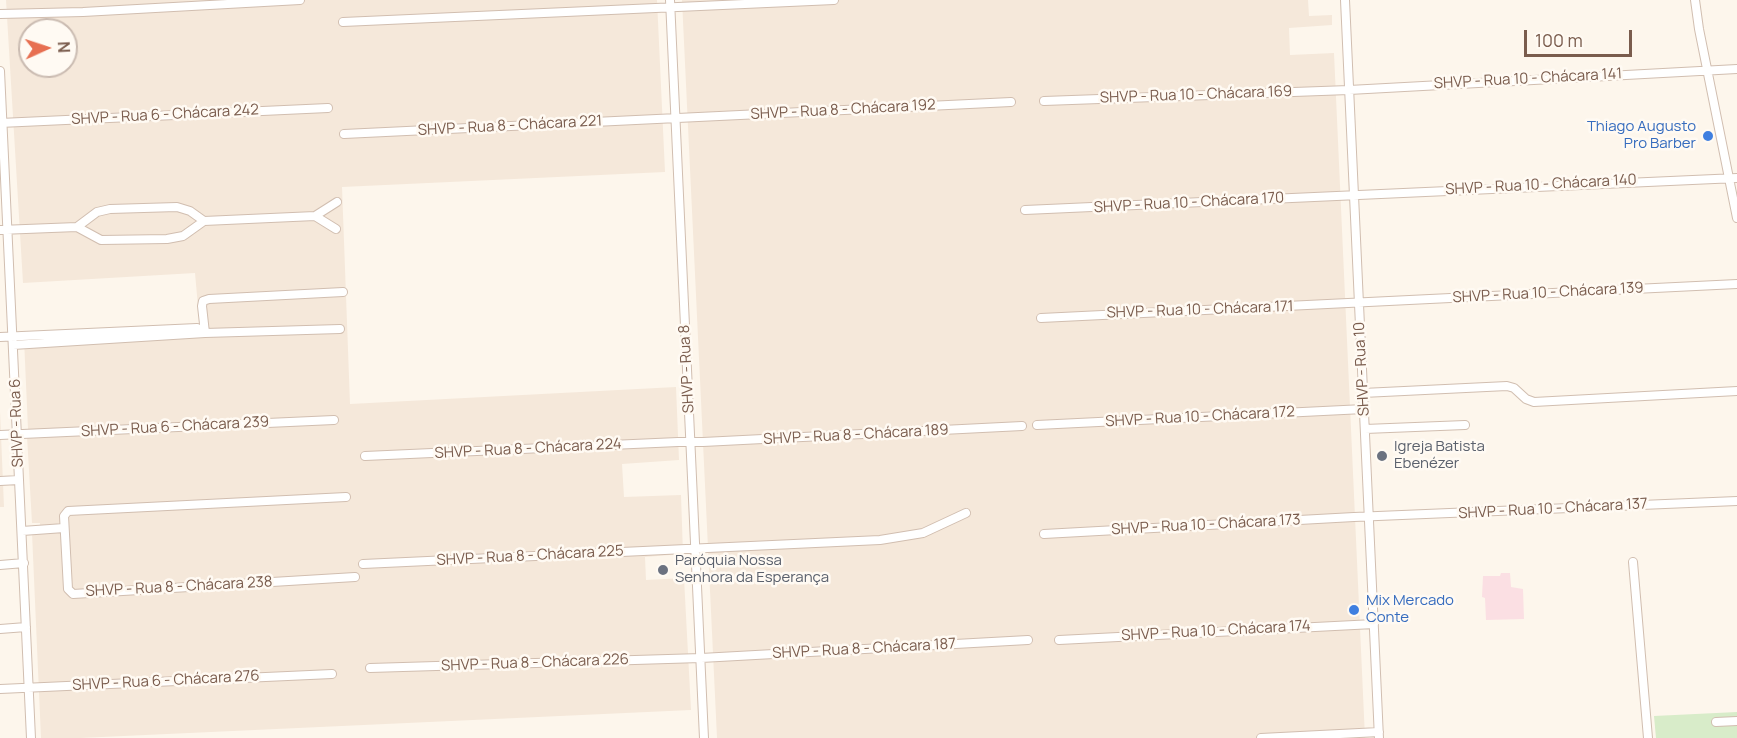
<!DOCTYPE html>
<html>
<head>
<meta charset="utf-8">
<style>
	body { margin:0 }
	#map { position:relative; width:1737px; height:738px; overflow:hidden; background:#fdf6ec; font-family:Manrope,sans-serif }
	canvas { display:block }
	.north { position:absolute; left:18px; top:18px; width:60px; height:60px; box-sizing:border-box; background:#fffaf3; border:2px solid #cabbb1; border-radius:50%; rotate:87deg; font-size:16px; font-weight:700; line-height:24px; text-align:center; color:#7a5c4d }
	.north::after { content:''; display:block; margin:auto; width:21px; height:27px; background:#e76f51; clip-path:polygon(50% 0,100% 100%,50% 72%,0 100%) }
	.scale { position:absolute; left:1524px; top:30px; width:108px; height:27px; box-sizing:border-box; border:3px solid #7a5c4d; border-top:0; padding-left:8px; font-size:18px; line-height:21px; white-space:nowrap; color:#7a5c4d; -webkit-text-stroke:4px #fffaf3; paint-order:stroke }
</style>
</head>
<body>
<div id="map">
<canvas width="1737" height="738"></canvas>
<div class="north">N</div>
<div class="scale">100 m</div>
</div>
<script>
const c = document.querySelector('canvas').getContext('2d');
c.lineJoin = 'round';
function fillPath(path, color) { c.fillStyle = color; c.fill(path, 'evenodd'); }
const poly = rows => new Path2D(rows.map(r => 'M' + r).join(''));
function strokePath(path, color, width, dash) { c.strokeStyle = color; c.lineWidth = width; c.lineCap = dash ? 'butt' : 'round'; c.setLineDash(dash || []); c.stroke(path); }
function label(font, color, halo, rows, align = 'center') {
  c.font = font + ' Manrope,sans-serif'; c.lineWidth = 5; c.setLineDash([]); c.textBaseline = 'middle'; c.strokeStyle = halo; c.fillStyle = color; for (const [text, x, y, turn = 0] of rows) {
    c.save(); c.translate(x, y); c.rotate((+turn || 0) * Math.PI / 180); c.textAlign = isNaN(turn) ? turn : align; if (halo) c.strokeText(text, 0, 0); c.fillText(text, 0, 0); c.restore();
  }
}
fillPath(poly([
	[6,0,657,0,665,172,342,187,350,404,676,387,679,460,622,464,624,497,681,495,683,554,645,557,646,580,684,578,691,710,80,738,41,738,32,533,40,532,40,523,32,523,27,436,32,435,32,429,28,429,24,339,200,329,195,273,23,283],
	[30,30,66,30,66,66,30,66],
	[682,0,1308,0,1309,16,1332,15,1332,25,1289,28,1290,55,1334,53,1365,738,717,738],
	[0,411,4,507,0,507]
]), '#f5e8da');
fillPath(poly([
	[1501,573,1510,573,1511,587,1523,589,1524,619,1486,620,1485,598,1482,597,1483,576,1500,576]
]), '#fbdfe3');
fillPath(poly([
	[1737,712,1737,738,1656,738,1654,716]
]), '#d8ecc9');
const minor = poly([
	[670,0,704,738],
	[1345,0,1379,738],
	[1695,0,1699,29,1737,218],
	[0,14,83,12,300,0],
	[343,22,834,0],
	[0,71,31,738],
	[1044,101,1349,90,1737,69],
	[0,123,328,108],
	[344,134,1011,102],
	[1025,210,1737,178],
	[77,227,101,240,167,239,183,236,204,221],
	[336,229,315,216,337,202],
	[0,230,77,227,97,212,110,209,177,207,190,211,204,221,315,216],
	[1041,318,1737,284],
	[205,333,202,306,203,301,209,299,343,292],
	[0,337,197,328],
	[13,345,205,333,340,329],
	[1363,393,1507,386,1514,388,1526,399,1534,402,1737,391],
	[1037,425,1364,409],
	[1365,429,1465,425],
	[0,435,334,420],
	[365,456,678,442,703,442,1022,426],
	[0,481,19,480],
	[346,497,68,511,64,516,68,589,73,594,355,577],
	[22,531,64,528],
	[1044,534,1354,517,1737,501],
	[1633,562,1648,738],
	[363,564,880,540,923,533,966,513],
	[0,565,24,563],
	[0,629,26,627],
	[1059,640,1374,624],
	[370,668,701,658,1028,640],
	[0,689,332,674],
	[1716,722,1737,721],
	[1261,738,1379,732]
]);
strokePath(minor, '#d1beb0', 10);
strokePath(minor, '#fff', 8);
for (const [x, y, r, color] of [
	[1708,136,6,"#3f7fe0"],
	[1382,456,6,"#6b7280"],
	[663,570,6,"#6b7280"],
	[1354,610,6,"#3f7fe0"]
]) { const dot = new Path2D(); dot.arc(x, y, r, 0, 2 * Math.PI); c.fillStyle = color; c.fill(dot); strokePath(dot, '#fffaf3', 2); }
label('15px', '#7a5c4d', '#fffaf3', [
	["SHVP - Rua 10 - Chácara 141",1528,79,-3],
	["SHVP - Rua 10 - Chácara 169",1196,95,-2],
	["SHVP - Rua 8 - Chácara 192",843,110,-3],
	["SHVP - Rua 6 - Chácara 242",165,115,-3],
	["SHVP - Rua 8 - Chácara 221",510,126,-3],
	["SHVP - Rua 10 - Chácara 140",1541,185,-3],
	["SHVP - Rua 10 - Chácara 170",1189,203,-3],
	["SHVP - Rua 10 - Chácara 139",1548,293,-3],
	["SHVP - Rua 10 - Chácara 171",1200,310,-2],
	["SHVP - Rua 8",687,369,-93],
	["SHVP - Rua 10",1362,369,-93],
	["SHVP - Rua 10 - Chácara 172",1200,417,-3],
	["SHVP - Rua 6",17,423,-92],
	["SHVP - Rua 6 - Chácara 239",175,427,-3],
	["SHVP - Rua 8 - Chácara 189",856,435,-3],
	["SHVP - Rua 8 - Chácara 224",528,449,-3],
	["SHVP - Rua 10 - Chácara 137",1553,509,-3],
	["SHVP - Rua 10 - Chácara 173",1206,525,-3],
	["SHVP - Rua 8 - Chácara 225",530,556,-3],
	["SHVP - Rua 8 - Chácara 238",179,587,-3],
	["SHVP - Rua 10 - Chácara 174",1216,631,-3],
	["SHVP - Rua 8 - Chácara 187",864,649,-3],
	["SHVP - Rua 8 - Chácara 226",535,663,-2],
	["SHVP - Rua 6 - Chácara 276",166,681,-3]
]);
label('15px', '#366cbe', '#fffaf3', [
	["Thiago Augusto",1696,127],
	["Pro Barber",1696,144],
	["Mix Mercado",1366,601,"left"],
	["Conte",1366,618,"left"]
], 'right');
label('15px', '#5b616d', '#fffaf3', [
	["Igreja Batista",1394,447],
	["Ebenézer",1394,464],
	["Paróquia Nossa",675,561],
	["Senhora da Esperança",675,578]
], 'left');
</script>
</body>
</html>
